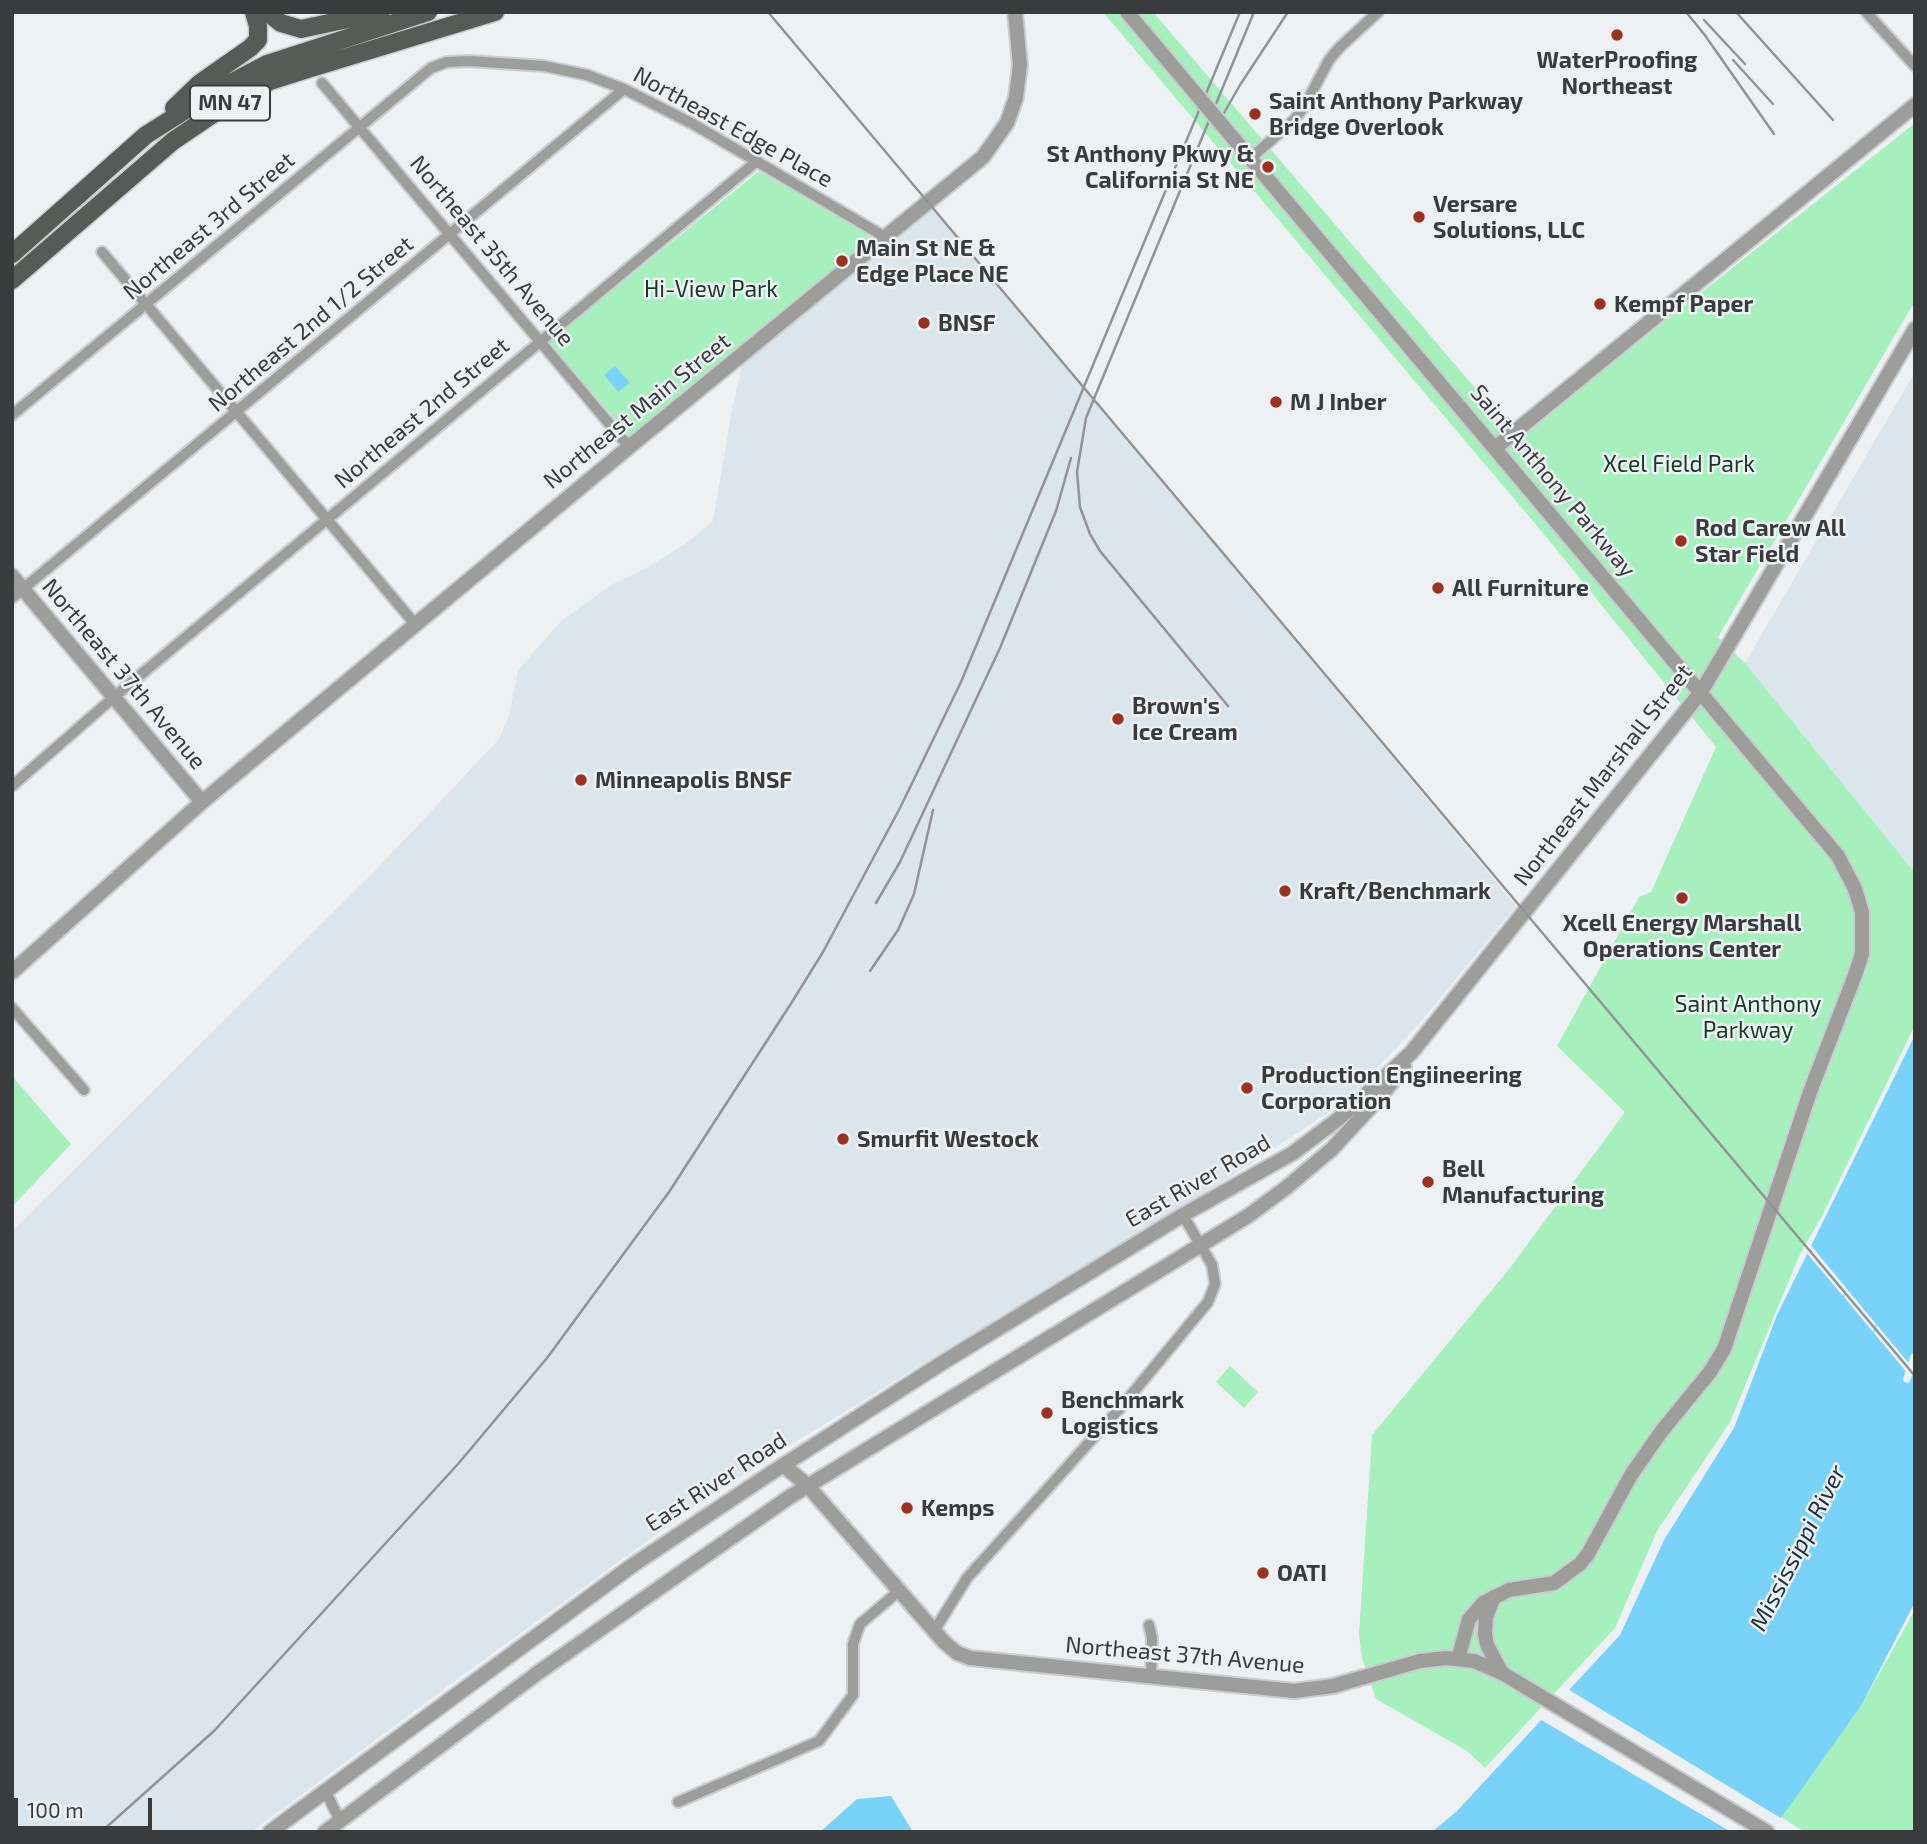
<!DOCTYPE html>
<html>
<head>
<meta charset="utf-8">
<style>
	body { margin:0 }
	#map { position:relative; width:1927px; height:1844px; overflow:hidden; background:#eef1f4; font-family:"Exo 2",sans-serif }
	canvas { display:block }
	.frame { position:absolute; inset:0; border:14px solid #3a3b3c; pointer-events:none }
	.scale { position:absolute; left:14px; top:1798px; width:138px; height:32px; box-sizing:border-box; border:4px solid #3a3b3c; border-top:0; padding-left:9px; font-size:21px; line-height:24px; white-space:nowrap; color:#3a3b3c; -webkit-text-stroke:5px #eef1f4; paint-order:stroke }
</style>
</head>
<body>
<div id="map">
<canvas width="1927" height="1844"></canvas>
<div class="frame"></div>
<div class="scale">100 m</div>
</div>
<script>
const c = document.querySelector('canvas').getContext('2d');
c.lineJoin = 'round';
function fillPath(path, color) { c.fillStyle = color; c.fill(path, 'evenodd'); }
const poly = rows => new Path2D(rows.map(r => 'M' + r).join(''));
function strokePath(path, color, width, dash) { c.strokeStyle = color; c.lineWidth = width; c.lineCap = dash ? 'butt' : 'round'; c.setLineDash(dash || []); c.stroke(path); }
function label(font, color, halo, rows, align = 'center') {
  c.font = font + ' "Exo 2",sans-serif'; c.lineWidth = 5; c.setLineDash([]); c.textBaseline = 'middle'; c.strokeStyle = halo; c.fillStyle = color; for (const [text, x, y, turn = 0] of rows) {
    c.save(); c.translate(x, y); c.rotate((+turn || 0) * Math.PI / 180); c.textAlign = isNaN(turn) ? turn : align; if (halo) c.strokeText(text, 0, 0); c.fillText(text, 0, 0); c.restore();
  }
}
fillPath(poly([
	[932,205,1516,906,1422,1020,1346,1101,1230,1177,774,1455,698,1504,463,1675,251,1832,12,1832,12,1231,376,870,499,739,509,716,518,670,562,620,613,584,646,568,685,544,713,521,732,410,743,360],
	[1915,372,1915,873,1745,663]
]), '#dbe5ec');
fillPath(poly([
	[1103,12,1153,12,1518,438,1915,123,1915,301,1718,637,1745,663,1915,873,1915,1025,1822,1216,1800,1254,1730,1422,1657,1531,1615,1628,1485,1768,1467,1751,1376,1699,1362,1658,1359,1635,1372,1435,1510,1268,1625,1112,1557,1046,1639,897,1651,892,1716,747,1548,539],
	[759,171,872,237,629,436,549,342],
	[12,1076,71,1144,12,1207],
	[1230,1366,1258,1392,1244,1408,1216,1382],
	[1915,1610,1915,1832,1805,1832,1781,1817,1861,1706]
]), '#a6f0be');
fillPath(poly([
	[615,366,630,383,618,392,604,375],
	[1915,1035,1915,1353,1911,1354,1903,1379,1904,1382,1909,1383,1915,1369,1915,1602,1861,1706,1771,1832,1432,1832,1457,1811,1620,1635,1664,1540,1734,1428,1777,1315],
	[891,1796,913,1832,820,1832,857,1799]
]), '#79d3f8');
fillPath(poly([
	[1809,1243,1847,1289,1843,1296,1805,1251],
	[1847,1289,1876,1324,1873,1332,1844,1297],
	[1877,1325,1911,1366,1908,1374,1874,1333],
	[1566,1688,1784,1820,1775,1832,1731,1832,1538,1718]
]), '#eef1f4');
const minor = poly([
	[1866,12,1915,66],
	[322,83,629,447],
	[1251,158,1294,120,1304,107,1329,60,1339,48,1378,12],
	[102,252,415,624],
	[12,415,431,68,447,62,469,61,544,66,587,75,624,89,693,124,885,237],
	[12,598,624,89],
	[12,786,114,697,757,161],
	[12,1008,84,1090],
	[1149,1625,1152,1638,1151,1676],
	[934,1631,967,1578,1122,1406,1208,1302,1215,1284,1212,1265,1183,1215],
	[325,1790,340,1821],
	[678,1802,819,1741,853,1695,853,1644,860,1624,900,1590]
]);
const tertiary = poly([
	[1223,126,1838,856,1855,889,1862,912,1862,954,1855,975,1810,1092,1724,1349,1710,1372,1661,1432,1631,1475,1588,1554,1580,1564,1554,1583,1509,1590,1483,1603,1469,1619,1458,1659],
	[1495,448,1915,105],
	[12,576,202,802],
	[12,972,202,802,629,447,983,157,1007,123,1016,97,1020,65,1015,12],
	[783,1465,807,1485,944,1642,957,1653,970,1658,1294,1691,1333,1686,1420,1661,1446,1658,1474,1661,1502,1673,1767,1832],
	[1494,1597,1486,1617,1485,1634,1487,1645,1502,1673],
	[270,1832,633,1565,768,1475,942,1363,1183,1215,1293,1153,1337,1120,1360,1100,1411,1053,1701,692,1915,329],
	[325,1832,539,1672,788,1498,1248,1216,1287,1187,1332,1149,1379,1098,1404,1067]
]);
const primary = poly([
	[267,12,281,23,301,29,381,12],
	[174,108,200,83,250,48,258,40,258,26,254,12],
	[12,254,146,135,214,92,267,64,428,12],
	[12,280,173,141,235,99,270,81,308,69,495,12]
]);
strokePath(minor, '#cacdcf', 14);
strokePath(tertiary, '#cacdcf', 18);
strokePath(primary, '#cacdcf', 21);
strokePath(minor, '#9d9e9c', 10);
strokePath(tertiary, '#9d9e9c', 14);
strokePath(primary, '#585a58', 18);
strokePath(poly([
	[768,12,1915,1376],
	[1686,12,1704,34,1774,134],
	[1736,12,1833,120],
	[1704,20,1745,64],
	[1733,60,1773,104],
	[1216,127,1240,85,1288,12],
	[1228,706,1100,551,1090,534,1080,507,1077,472,1086,418,1254,12],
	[876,903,900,862,1000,648,1056,511,1071,458],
	[870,971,898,930,914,894,933,810],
	[101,1832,214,1731,458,1464,547,1358,669,1192,792,1002,823,952,900,808,961,682,1240,12]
]), '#929395', 2.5);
const tertiaryBridge = poly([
	[1127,12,1223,126]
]);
strokePath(tertiaryBridge, '#cacdcf', 18, []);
strokePath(tertiaryBridge, '#9d9e9c', 14);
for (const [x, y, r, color] of [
	[1617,35,7,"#9b311f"],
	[1255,114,7,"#9b311f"],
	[1268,167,7,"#9b311f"],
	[1419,217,7,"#9b311f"],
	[842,261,7,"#9b311f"],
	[1600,304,7,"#9b311f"],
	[924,323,7,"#9b311f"],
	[1276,402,7,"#9b311f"],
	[1681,541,7,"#9b311f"],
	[1438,588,7,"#9b311f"],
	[1118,719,7,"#9b311f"],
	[581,780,7,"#9b311f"],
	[1285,891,7,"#9b311f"],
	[1682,898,7,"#9b311f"],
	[1247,1088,7,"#9b311f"],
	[843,1139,7,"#9b311f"],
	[1428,1182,7,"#9b311f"],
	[1047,1413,7,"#9b311f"],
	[907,1508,7,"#9b311f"],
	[1263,1573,7,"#9b311f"]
]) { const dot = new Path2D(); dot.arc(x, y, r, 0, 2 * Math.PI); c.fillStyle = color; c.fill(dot); strokePath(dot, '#eef1f4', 2.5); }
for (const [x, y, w] of [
	[230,103,80]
]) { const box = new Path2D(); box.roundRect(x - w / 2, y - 17.5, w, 35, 5); c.fillStyle = '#eef1f4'; c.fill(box); strokePath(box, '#3a3b3c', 2); }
label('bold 21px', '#3a3b3c', null, [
	["MN 47",230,103]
]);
label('bold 23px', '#3a3b3c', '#eef1f4', [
	["WaterProofing",1617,60,"center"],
	["Northeast",1617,86,"center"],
	["Saint Anthony Parkway",1269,101],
	["Bridge Overlook",1269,127],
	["St Anthony Pkwy &",1254,154,"right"],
	["California St NE",1254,180,"right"],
	["Versare",1433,204],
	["Solutions, LLC",1433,230],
	["Main St NE &",856,248],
	["Edge Place NE",856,274],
	["Kempf Paper",1614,304],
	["BNSF",938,323],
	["M J Inber",1290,402],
	["Rod Carew All",1695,528],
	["Star Field",1695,554],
	["All Furniture",1452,588],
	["Brown's",1132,706],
	["Ice Cream",1132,732],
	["Minneapolis BNSF",595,780],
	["Kraft/Benchmark",1299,891],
	["Xcell Energy Marshall",1682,923,"center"],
	["Operations Center",1682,949,"center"],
	["Production Engiineering",1261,1075],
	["Corporation",1261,1101],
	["Smurfit Westock",857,1139],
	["Bell",1442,1169],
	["Manufacturing",1442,1195],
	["Benchmark",1061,1400],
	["Logistics",1061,1426],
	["Kemps",921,1508],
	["OATI",1277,1573]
], 'left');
label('23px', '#3a3b3c', '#eef1f4', [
	["Northeast Edge Place",733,127,29],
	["Northeast 3rd Street",209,226,-40],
	["Northeast 35th Avenue",492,251,50],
	["Northeast 2nd 1/2 Street",311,324,-40],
	["Northeast Main Street",637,411,-39],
	["Northeast 2nd Street",422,413,-40],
	["Saint Anthony Parkway",1553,481,50],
	["Northeast 37th Avenue",124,674,50],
	["Northeast Marshall Street",1603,775,-52],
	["East River Road",1198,1181,-30],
	["East River Road",716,1482,-33],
	["Northeast 37th Avenue",1185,1655,5]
]);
label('23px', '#133b23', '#eef1f4', [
	["Hi-View Park",711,289],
	["Xcel Field Park",1679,464],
	["Saint Anthony",1748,1004],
	["Parkway",1748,1030]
]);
label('italic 24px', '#1d313a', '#eef1f4', [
	["Mississippi River",1798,1548,-63]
]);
</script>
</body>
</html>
